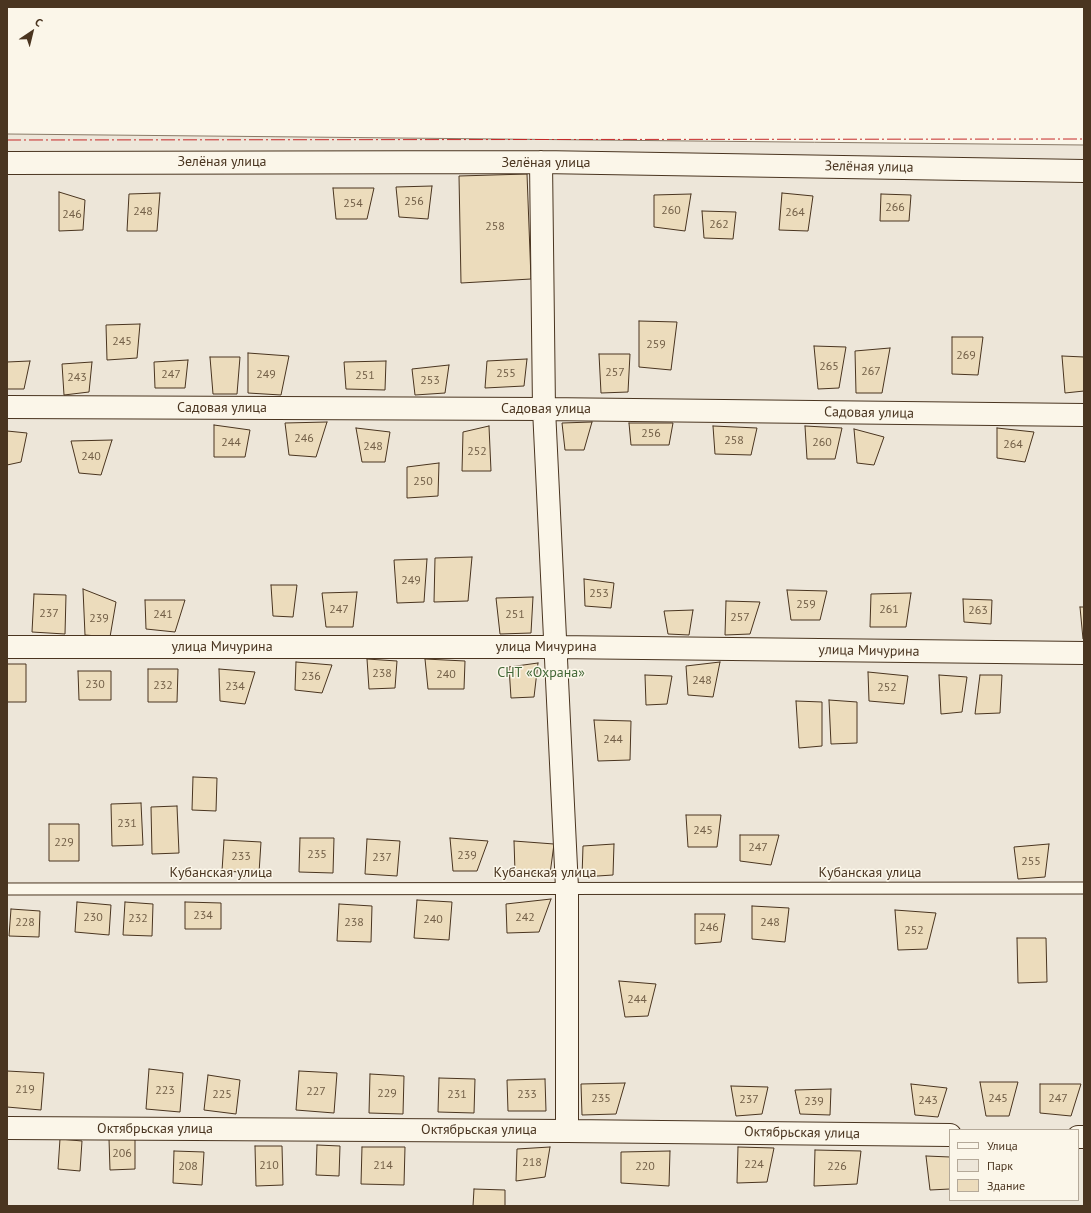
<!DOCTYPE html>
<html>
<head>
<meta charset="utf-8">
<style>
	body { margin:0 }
	#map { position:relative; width:1091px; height:1213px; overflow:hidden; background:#fbf6e9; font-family:"PT Sans",sans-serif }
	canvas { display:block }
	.frame { position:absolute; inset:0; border:8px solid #4a3520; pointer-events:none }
	.legend { position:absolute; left:949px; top:1129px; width:130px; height:72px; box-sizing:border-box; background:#fbf6e9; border:1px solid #b4a999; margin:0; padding:5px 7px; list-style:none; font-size:12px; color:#4a3520 }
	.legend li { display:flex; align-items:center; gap:8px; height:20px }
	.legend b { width:20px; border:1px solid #b4a999 }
	.north { position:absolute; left:12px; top:12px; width:40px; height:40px; -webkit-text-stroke:3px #fbf6e9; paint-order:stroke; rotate:35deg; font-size:11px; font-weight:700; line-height:16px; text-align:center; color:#4a3520 }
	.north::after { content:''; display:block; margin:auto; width:14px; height:18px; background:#4a3520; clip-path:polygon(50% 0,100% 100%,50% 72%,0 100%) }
</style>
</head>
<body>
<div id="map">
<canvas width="1091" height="1213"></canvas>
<div class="frame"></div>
<ul class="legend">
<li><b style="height:5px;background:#fbf6e9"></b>Улица</li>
<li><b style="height:11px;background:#ede6d9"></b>Парк</li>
<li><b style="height:11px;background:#ecdcbc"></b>Здание</li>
</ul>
<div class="north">С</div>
</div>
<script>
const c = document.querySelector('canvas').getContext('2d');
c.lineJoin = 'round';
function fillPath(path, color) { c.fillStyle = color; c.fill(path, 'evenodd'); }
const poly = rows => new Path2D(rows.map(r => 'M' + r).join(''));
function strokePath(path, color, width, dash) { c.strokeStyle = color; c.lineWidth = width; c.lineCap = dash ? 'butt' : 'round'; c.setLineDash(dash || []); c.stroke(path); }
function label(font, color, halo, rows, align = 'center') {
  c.font = font + ' "PT Sans",sans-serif'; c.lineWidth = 3; c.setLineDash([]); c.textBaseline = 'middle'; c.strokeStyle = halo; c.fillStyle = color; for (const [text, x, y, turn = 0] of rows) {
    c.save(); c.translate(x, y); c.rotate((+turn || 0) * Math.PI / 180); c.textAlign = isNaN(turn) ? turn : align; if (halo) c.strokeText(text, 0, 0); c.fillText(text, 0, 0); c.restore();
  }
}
const green = poly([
	[7,134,1084,145,1084,1206,7,1206,7,134],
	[950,1130,1078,1130,1078,1200,950,1200,950,1130]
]);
fillPath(green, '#ede6d9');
strokePath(green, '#887966', 1);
const building = poly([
	[527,174,531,279,461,283,459,176,527,174],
	[432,186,428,219,399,217,396,187,432,186],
	[333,188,374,188,367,219,336,219,333,188],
	[59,192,85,200,83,230,59,231,59,192],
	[160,193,157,231,127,231,129,194,160,193],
	[782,193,813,196,808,231,779,230,782,193],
	[691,194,685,231,654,227,654,195,691,194],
	[881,194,911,195,909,221,880,221,881,194],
	[702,211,736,212,733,239,704,238,702,211],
	[639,321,677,322,671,370,639,367,639,321],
	[140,324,137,358,107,360,106,325,140,324],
	[952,337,983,337,978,375,952,374,952,337],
	[814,346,846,347,839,388,818,389,814,346],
	[890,348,882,393,856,393,855,351,890,348],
	[248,353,289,356,281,395,248,393,248,353],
	[599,354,630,354,628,392,601,393,599,354],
	[1062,356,1084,357,1084,391,1065,393,1062,356],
	[210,357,240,357,237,394,213,394,210,357],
	[527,359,524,386,485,388,487,361,527,359],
	[188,360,185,388,155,388,154,362,188,360],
	[30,361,24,389,7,389,7,362,30,361],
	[386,361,385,390,346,389,344,362,386,361],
	[92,362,89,392,64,395,62,364,92,362],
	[449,365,445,393,415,395,412,369,449,365],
	[327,422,316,457,289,455,285,423,327,422],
	[592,422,584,450,565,450,562,423,592,422],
	[629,423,673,423,669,445,631,445,629,423],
	[214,425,250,430,245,457,214,457,214,425],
	[489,426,491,471,462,471,463,432,489,426],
	[713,426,757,428,751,455,715,454,713,426],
	[805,426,842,428,835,459,807,459,805,426],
	[356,428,390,432,385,462,362,462,356,428],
	[997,428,1034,432,1025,462,997,458,997,428],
	[854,429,884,437,874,465,857,463,854,429],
	[7,431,27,433,21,462,7,465,7,431],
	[112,440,101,475,79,473,71,441,112,440],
	[439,463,438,496,407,498,407,467,439,463],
	[472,557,468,601,434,602,435,558,472,557],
	[427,559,424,602,397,603,394,560,427,559],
	[584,579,614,583,611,608,585,606,584,579],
	[271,585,297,585,293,617,273,616,271,585],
	[83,589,116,602,110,637,85,635,83,589],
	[787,590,827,591,820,620,791,620,787,590],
	[357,592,353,627,326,627,322,593,357,592],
	[911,593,906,627,870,627,871,594,911,593],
	[34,594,66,595,65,634,32,632,34,594],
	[533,597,531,633,500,634,496,598,533,597],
	[963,599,992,600,991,624,964,622,963,599],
	[145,600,185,600,175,632,146,629,145,600],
	[726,601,760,602,750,634,725,635,726,601],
	[1080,607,1084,607,1084,638,1083,639,1080,607],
	[693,610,689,635,668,634,664,611,693,610],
	[367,659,397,661,395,688,369,689,367,659],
	[425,659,465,661,464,689,428,689,425,659],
	[296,662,332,665,322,693,295,690,296,662],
	[720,662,713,697,688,695,686,666,720,662],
	[538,663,534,697,511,698,509,667,538,663],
	[7,664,26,664,26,702,7,702,7,664],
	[148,669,178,669,177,702,148,702,148,669],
	[219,669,255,672,245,704,220,701,219,669],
	[78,671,111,671,111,700,79,700,78,671],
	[868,672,908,676,904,704,869,701,868,672],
	[645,675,672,676,667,704,646,705,645,675],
	[939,675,967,677,962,712,941,714,939,675],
	[980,675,1002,675,1000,713,975,714,980,675],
	[829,700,857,702,857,743,831,744,829,700],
	[796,701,822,702,822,746,799,748,796,701],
	[594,720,631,721,630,760,598,761,594,720],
	[193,777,217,778,216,811,192,810,193,777],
	[141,803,143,845,112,846,111,804,141,803],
	[177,806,179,853,152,854,151,807,177,806],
	[686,815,721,815,717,847,688,847,686,815],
	[49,824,79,824,79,861,49,861,49,824],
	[740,835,779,835,771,865,740,861,740,835],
	[300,838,334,838,333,873,299,872,300,838],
	[450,838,488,841,477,871,453,871,450,838],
	[367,839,400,841,397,876,365,874,367,839],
	[224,840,261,842,259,873,222,871,224,840],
	[514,841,554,844,550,874,515,872,514,841],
	[614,844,613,875,582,877,583,846,614,844],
	[1049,844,1045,877,1018,879,1014,847,1049,844],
	[551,899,539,932,507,933,506,904,551,899],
	[417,900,452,902,449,940,414,938,417,900],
	[77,902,111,905,109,935,75,932,77,902],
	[125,902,153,904,152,936,123,935,125,902],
	[185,902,221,903,221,929,185,929,185,902],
	[339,904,372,906,371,942,337,941,339,904],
	[752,906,789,908,785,942,752,939,752,906],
	[11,909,40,911,39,937,9,936,11,909],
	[895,910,936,913,927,949,898,950,895,910],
	[695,914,725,914,721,942,695,944,695,914],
	[1017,938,1046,938,1047,982,1018,983,1017,938],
	[619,981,656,984,648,1016,625,1017,619,981],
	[149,1069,183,1073,180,1112,146,1109,149,1069],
	[7,1071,44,1073,41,1110,7,1107,7,1071],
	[299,1071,337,1073,334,1113,296,1110,299,1071],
	[370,1074,404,1076,403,1114,369,1113,370,1074],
	[208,1075,240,1080,236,1114,204,1110,208,1075],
	[439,1078,475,1079,474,1113,438,1112,439,1078],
	[545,1079,546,1111,508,1111,507,1080,545,1079],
	[980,1082,1018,1082,1009,1116,986,1116,980,1082],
	[625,1083,616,1114,582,1115,581,1084,625,1083],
	[911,1084,947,1088,938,1117,915,1115,911,1084],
	[1040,1084,1081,1084,1071,1116,1040,1113,1040,1084],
	[731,1086,768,1087,762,1114,736,1116,731,1086],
	[831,1089,830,1115,800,1114,795,1090,831,1089],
	[135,1138,135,1169,110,1170,109,1139,135,1138],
	[60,1139,82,1141,80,1171,58,1169,60,1139],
	[317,1145,340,1146,339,1176,316,1175,317,1145],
	[255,1146,282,1146,283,1185,256,1186,255,1146],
	[362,1147,405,1147,404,1185,361,1184,362,1147],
	[550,1147,545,1177,516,1181,517,1149,550,1147],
	[738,1147,774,1148,767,1182,737,1183,738,1147],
	[815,1150,861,1151,857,1184,814,1186,815,1150],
	[174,1151,204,1152,202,1185,173,1183,174,1151],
	[670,1151,669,1186,621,1183,621,1152,670,1151],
	[926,1156,950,1157,950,1189,930,1190,926,1156],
	[474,1189,505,1190,505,1206,473,1206,474,1189]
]);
fillPath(building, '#ecdcbc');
strokePath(building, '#4a3520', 1);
const service = poly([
	[7,889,1084,888]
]);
const minor = poly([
	[541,162,544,409,567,888,567,1131],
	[7,163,541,162,1084,171],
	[7,407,544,409,1084,415],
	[7,647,555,647,1084,653],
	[7,1128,567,1131,950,1135],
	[1078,1137,1084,1137]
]);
strokePath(service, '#4a3520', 13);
strokePath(minor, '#4a3520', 24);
strokePath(service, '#fbf6e9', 11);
strokePath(minor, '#fbf6e9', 22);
strokePath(poly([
	[7,140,1084,139]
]), '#c62828', 1, [14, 3, 2, 3]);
label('12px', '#725f47', null, [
	["256",414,202],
	["254",353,204],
	["266",895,208],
	["260",671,211],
	["248",143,212],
	["264",795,213],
	["246",72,215],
	["262",719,225],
	["258",495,227],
	["245",122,342],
	["259",656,345],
	["269",966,356],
	["265",829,367],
	["267",871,372],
	["257",615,373],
	["255",506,374],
	["247",171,375],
	["249",266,375],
	["251",365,376],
	["243",77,378],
	["253",430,381],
	["256",651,434],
	["246",304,439],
	["258",734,441],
	["244",231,443],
	["260",822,443],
	["264",1013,445],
	["248",373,447],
	["252",477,452],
	["240",91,457],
	["250",423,482],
	["249",411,581],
	["253",599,594],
	["259",806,605],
	["247",339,610],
	["261",889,610],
	["263",978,611],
	["237",49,614],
	["241",163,615],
	["251",515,615],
	["257",740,618],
	["239",99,619],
	["238",382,674],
	["240",446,675],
	["236",311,677],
	["248",702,681],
	["230",95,685],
	["232",163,686],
	["234",235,687],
	["252",887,688],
	["244",613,740],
	["231",127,824],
	["245",703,831],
	["229",64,843],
	["247",758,848],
	["235",317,855],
	["239",467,856],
	["233",241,857],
	["237",382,858],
	["255",1031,862],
	["234",203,916],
	["230",93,918],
	["242",525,918],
	["232",138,919],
	["240",433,920],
	["228",25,923],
	["238",354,923],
	["248",770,923],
	["246",709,928],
	["252",914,931],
	["244",637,1000],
	["219",25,1090],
	["223",165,1091],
	["227",316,1092],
	["229",387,1094],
	["225",222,1095],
	["231",457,1095],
	["233",527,1095],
	["235",601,1099],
	["245",998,1099],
	["247",1058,1099],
	["237",749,1100],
	["243",928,1101],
	["239",814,1102],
	["206",122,1154],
	["218",532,1163],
	["224",754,1165],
	["210",269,1166],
	["214",383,1166],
	["208",188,1167],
	["220",645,1167],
	["226",837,1167]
]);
label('14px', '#4a3520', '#fbf6e9', [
	["Зелёная улица",222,162],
	["Зелёная улица",546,163],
	["Зелёная улица",869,167,1],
	["Садовая улица",222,408],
	["Садовая улица",546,409],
	["Садовая улица",869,413,1],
	["улица Мичурина",222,647],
	["улица Мичурина",546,647],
	["улица Мичурина",869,651,1],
	["Кубанская улица",221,873],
	["Кубанская улица",545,873],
	["Кубанская улица",870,873],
	["Октябрьская улица",155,1129],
	["Октябрьская улица",479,1130],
	["Октябрьская улица",802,1133,1]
]);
label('14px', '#436837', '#fbf6e9', [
	["СНТ «Охрана»",541,673]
]);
</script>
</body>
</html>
